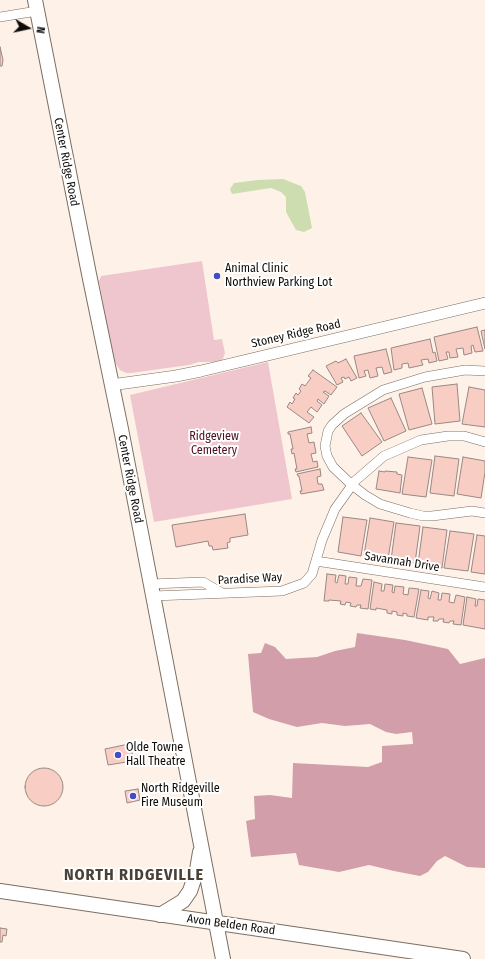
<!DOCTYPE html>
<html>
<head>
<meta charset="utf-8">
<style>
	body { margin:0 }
	#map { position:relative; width:485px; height:959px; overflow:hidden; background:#fef2e8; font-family:"Fira Sans Condensed",sans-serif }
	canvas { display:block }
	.north { position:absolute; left:8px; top:8px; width:40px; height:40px; -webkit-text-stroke:3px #fff; paint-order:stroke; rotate:99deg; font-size:11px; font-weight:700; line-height:16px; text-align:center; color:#0f0b07 }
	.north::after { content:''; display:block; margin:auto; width:14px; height:18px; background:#0f0b07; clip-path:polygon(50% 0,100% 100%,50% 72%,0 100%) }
</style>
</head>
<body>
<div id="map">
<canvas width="485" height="959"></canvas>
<div class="north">N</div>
</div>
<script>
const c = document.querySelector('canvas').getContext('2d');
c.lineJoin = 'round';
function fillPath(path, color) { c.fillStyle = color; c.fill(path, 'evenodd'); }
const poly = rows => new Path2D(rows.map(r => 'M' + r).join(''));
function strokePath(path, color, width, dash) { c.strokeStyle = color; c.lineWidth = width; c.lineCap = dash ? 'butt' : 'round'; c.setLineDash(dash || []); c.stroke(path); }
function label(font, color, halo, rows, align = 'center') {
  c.font = font + ' "Fira Sans Condensed",sans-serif'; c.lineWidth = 4; c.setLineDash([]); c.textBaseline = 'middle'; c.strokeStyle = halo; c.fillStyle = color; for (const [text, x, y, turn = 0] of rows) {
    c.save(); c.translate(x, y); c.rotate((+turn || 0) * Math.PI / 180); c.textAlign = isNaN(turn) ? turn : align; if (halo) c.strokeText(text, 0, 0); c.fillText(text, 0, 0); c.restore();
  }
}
fillPath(poly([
	[202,261,214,340,222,339,225,353,222,361,217,362,199,362,189,365,131,373,126,373,120,370,114,361,99,281,101,276],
	[268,362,292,499,154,522,130,395]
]), '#efc6ce');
fillPath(poly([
	[357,633,405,640,448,649,460,664,485,658,485,868,467,867,445,856,437,861,428,872,420,876,394,871,369,865,339,872,299,865,296,853,251,857,246,821,255,819,254,796,270,795,292,798,293,763,368,767,382,762,382,746,413,744,412,732,396,734,386,732,370,724,345,726,322,723,297,727,269,719,253,712,248,654,261,653,265,643,275,647,286,659,317,657,335,651,355,647]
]), '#d19ea9');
fillPath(poly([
	[283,179,301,186,305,192,312,228,304,232,296,230,286,212,286,197,281,192,271,188,232,194,230,189,234,183,257,180]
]), '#cdddb0');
const building = poly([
	[0,47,3,60,2,66,0,66,0,47],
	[477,327,483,351,475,352,473,345,471,346,472,353,464,355,463,348,456,349,458,357,450,358,449,352,446,352,448,359,439,361,434,337,477,327],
	[485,330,485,349,481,331,485,330],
	[430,339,433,353,435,352,437,361,429,363,428,359,421,360,423,365,409,368,408,363,402,364,402,368,394,370,391,348,430,339],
	[386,349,392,372,384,374,382,367,376,368,378,376,370,378,368,370,364,371,366,376,359,378,354,356,386,349],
	[346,359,357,378,351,381,349,377,345,379,344,377,341,378,343,382,337,385,326,366,336,361,338,363,346,359],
	[313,370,337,387,331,395,325,391,323,392,329,396,324,404,318,399,317,401,322,405,317,412,311,407,307,412,314,417,309,423,287,407,290,402,292,404,295,399,293,398,296,393,298,395,301,391,299,389,302,384,305,386,311,378,308,376,313,370],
	[457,384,460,421,435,424,432,387,457,384],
	[469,387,485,390,485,427,462,424,469,387],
	[422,388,432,424,409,430,399,394,422,388],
	[391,398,406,431,384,441,368,408,391,398],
	[361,413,382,442,362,456,342,426,361,413],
	[311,427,312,433,307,434,309,443,314,442,316,453,311,454,313,462,317,461,318,467,296,472,295,469,297,469,294,453,292,454,291,449,293,449,290,434,288,434,288,432,311,427],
	[435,456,459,459,454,496,430,493,435,456],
	[408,457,432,460,426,497,402,494,408,457],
	[463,457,485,461,485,472,481,498,457,494,463,457],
	[320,469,321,476,317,477,318,484,322,484,324,490,301,494,300,491,302,491,299,476,298,476,297,474,320,469],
	[379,471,385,472,385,471,397,472,397,474,402,475,400,493,376,489,379,471],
	[245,514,248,535,230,538,230,542,227,543,228,548,213,550,212,546,209,546,208,541,176,547,172,525,245,514],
	[343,517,367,520,361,556,338,552,343,517],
	[370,518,394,522,388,559,364,555,370,518],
	[396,523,420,526,415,563,391,560,396,523],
	[423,527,447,530,442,568,418,564,423,527],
	[450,531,474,534,468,571,444,568,450,531],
	[477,535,485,536,485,574,471,572,477,535],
	[327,574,336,575,335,582,337,583,339,575,346,576,345,584,348,584,349,577,357,578,356,586,361,586,363,579,372,580,368,609,360,608,361,605,357,605,356,607,350,606,351,603,346,602,345,605,340,604,341,601,329,600,329,601,324,601,327,574],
	[374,582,382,584,381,591,384,591,385,584,393,585,392,592,394,593,395,586,404,587,403,594,408,595,409,588,419,589,414,617,407,616,407,614,403,613,403,616,397,615,397,612,392,611,392,614,387,613,387,610,376,608,376,610,370,609,374,582],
	[421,590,429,591,428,598,430,599,432,591,439,593,438,600,441,600,442,593,450,594,449,602,454,603,456,595,465,597,461,625,453,624,454,621,450,621,449,623,443,622,444,619,439,619,438,621,433,621,434,617,428,617,428,620,416,618,421,590],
	[467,597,476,599,475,606,477,606,478,599,485,600,485,629,463,625,467,597],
	[129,744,133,756,132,756,133,761,108,765,105,749,129,744],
	'25 787a19 19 0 1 1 38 0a19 19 0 1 1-38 0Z',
	[138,789,140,800,127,803,125,791,138,789],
	[0,928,7,929,6,936,3,935,2,942,0,942,0,928]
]);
fillPath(building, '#f8cec4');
strokePath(building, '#9a8783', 1);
const minor = poly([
	[0,17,37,11],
	[485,371,465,370,425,377,383,390,344,414,332,425,328,431,325,446,327,456,333,467,352,485,365,495,380,504,410,513,423,516,432,516,472,511,485,513],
	[316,561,485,587],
	[150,584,203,582,222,593],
	[153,596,282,591,304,583,312,574,322,540,335,509,355,481,384,456,421,440,448,436,464,436,485,442]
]);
const tertiary = poly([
	[111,385,176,376,201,371,485,303]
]);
const primary = poly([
	[35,0,89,274,121,429,223,959],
	[0,891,463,959],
	[160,915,183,901,190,891,197,870,200,852]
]);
strokePath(minor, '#7a6e62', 10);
strokePath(tertiary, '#7a6e62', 12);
strokePath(primary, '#7a6e62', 16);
strokePath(minor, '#fff', 9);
strokePath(tertiary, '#fff', 11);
strokePath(primary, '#fff', 14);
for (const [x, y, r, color] of [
	[217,276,4,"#444dc2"],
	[118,755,4,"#444dc2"],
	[133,796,4,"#444dc2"]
]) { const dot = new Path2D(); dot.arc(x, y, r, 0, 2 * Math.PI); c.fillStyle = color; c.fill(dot); strokePath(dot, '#fff', 1.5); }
label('12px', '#0f0b07', '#fff', [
	["Center Ridge Road",66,162,79],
	["Stoney Ridge Road",296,334,-13],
	["Center Ridge Road",130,479,79],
	["Savannah Drive",402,562,9],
	["Paradise Way",250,579,-3],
	["Avon Belden Road",231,925,8]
]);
label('12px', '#0f0b07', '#fff', [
	["Animal Clinic",225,269],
	["Northview Parking Lot",225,283],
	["Olde Towne",126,748],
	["Hall Theatre",126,762],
	["North Ridgeville",141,789],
	["Fire Museum",141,803]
], 'left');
label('12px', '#4c0f24', '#fff', [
	["Ridgeview",214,437],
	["Cemetery",214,451]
]);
c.letterSpacing = '1px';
label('bold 16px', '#4b4036', '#fff', [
	["NORTH RIDGEVILLE",134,876]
]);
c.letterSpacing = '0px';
</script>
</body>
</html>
